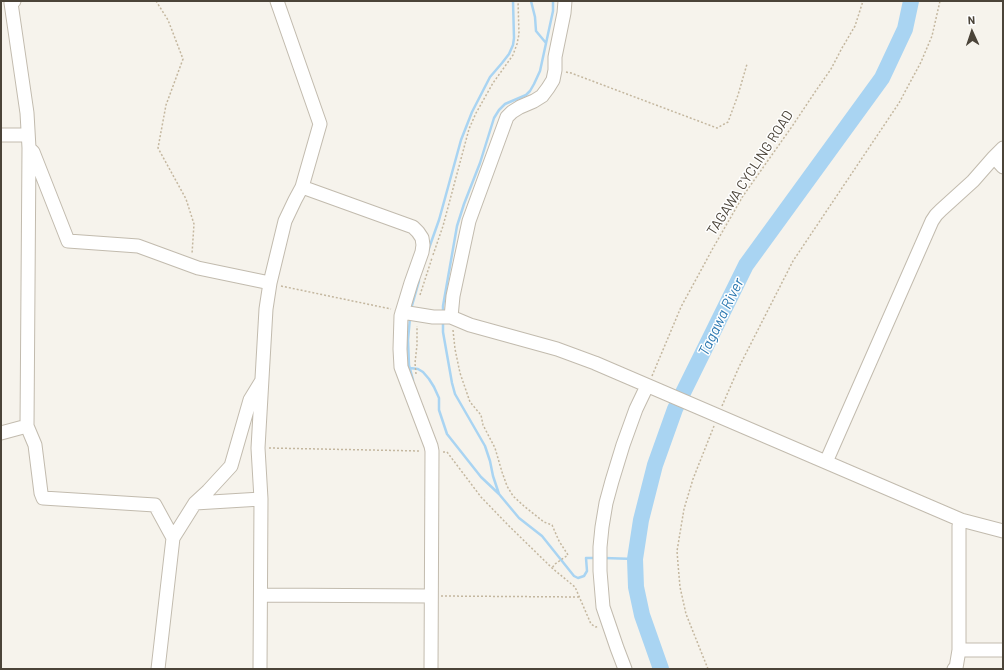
<!DOCTYPE html>
<html>
<head>
<meta charset="utf-8">
<style>
	body { margin:0 }
	#map { position:relative; width:1004px; height:670px; overflow:hidden; background:#f6f3ec; font-family:Barlow,sans-serif }
	canvas { display:block }
	.frame { position:absolute; inset:0; border:2px solid #4b4439; pointer-events:none }
	.north { position:absolute; left:952px; top:12px; width:40px; height:40px; -webkit-text-stroke:3px #fff; paint-order:stroke; rotate:357deg; font-size:11px; font-weight:700; line-height:16px; text-align:center; color:#4b4439 }
	.north::after { content:''; display:block; margin:auto; width:14px; height:18px; background:#4b4439; clip-path:polygon(50% 0,100% 100%,50% 72%,0 100%) }
</style>
</head>
<body>
<div id="map">
<canvas width="1004" height="670"></canvas>
<div class="frame"></div>
<div class="north">N</div>
</div>
<script>
const c = document.querySelector('canvas').getContext('2d');
c.lineJoin = 'round';
const poly = rows => new Path2D(rows.map(r => 'M' + r).join(''));
function strokePath(path, color, width, dash) { c.strokeStyle = color; c.lineWidth = width; c.lineCap = dash ? 'butt' : 'round'; c.setLineDash(dash || []); c.stroke(path); }
function label(font, color, halo, rows, align = 'center') {
  c.font = font + ' Barlow,sans-serif'; c.lineWidth = 3; c.setLineDash([]); c.textBaseline = 'middle'; c.strokeStyle = halo; c.fillStyle = color; for (const [text, x, y, turn = 0] of rows) {
    c.save(); c.translate(x, y); c.rotate((+turn || 0) * Math.PI / 180); c.textAlign = isNaN(turn) ? turn : align; if (halo) c.strokeText(text, 0, 0); c.fillText(text, 0, 0); c.restore();
  }
}
strokePath(poly([
	[531,1,535,17,536,31,546,43],
	[428,251,439,220,461,140,472,112,490,77,502,63,509,54,513,45,514,38,513,1],
	[411,309,419,281],
	[443,314,443,306,457,226,464,204,480,163,494,118,499,110,505,104,526,95,530,91,534,84,540,71,553,11,553,1],
	[410,318,408,340,409,365,413,380],
	[443,321,443,332,452,383,455,394,485,446,490,461,493,476,499,494,519,518,542,536,574,576,578,578,584,576,587,571,586,558,597,558],
	[410,368,418,369,423,372,429,379,434,387,439,398,439,410,447,434,481,477,499,494],
	[604,558,635,559]
]), '#a9d4f2', 2.5);
strokePath(poly([
	[661,669,642,615,636,587,635,559,641,520,655,465,675,409,746,265,882,78,905,29,911,1]
]), '#a9d4f2', 16);
const minor = poly([
	[14,1,11,3,27,113,29,148,27,426,35,445,41,493,43,498,155,505,173,538],
	[1,135,28,135],
	[1003,148,994,157,1003,167],
	[31,150,33,152,68,241,138,246,198,268,270,283],
	[302,187,413,227,418,232,422,238,423,245,422,252,411,283,401,316,400,349,401,367,404,375,431,446,432,451,431,669],
	[402,312,433,317,451,317,470,325,557,349,595,363,961,520,1003,531],
	[451,317,453,296,469,221,473,210,507,117,512,112,520,107,534,101,542,96,548,88,553,80,555,70,555,57,564,13,565,1],
	[1,433,27,426],
	[826,462,932,221,936,215,941,210,973,181,994,157],
	[195,503,261,499],
	[261,595,431,596],
	[959,650,1003,650],
	[158,669,173,538,195,503,208,491,231,466,250,400,261,382],
	[260,669,261,499,258,448,266,309,270,283,285,221,295,200,302,187,320,124,277,1],
	[625,669,617,648,603,607,600,571,600,547,602,527,606,503,612,481,623,445,636,409,647,386],
	[954,669,956,668,959,650,959,526,961,520]
]);
strokePath(minor, '#c2bbae', 15);
strokePath(poly([
	[156,1,168,20,183,59,166,105,158,148,186,199,194,224,192,254],
	[566,72,571,73,717,128,728,122,738,95,747,64],
	[433,255,443,226,469,129,476,113,493,83,513,55,517,44,519,34,518,1],
	[281,286,391,309],
	[420,295,432,258],
	[453,330,455,349,460,373,470,402,481,415,483,425,495,448,502,472,507,486,513,496,525,507,544,522,552,525,559,541,568,555,555,564,552,568],
	[416,374,415,363,417,345,417,326],
	[652,376,681,307,713,248,743,196,793,125,815,92,831,69,842,48,855,26,863,1],
	[722,406,739,367,793,261,899,103,921,62,932,36,940,1],
	[269,448,421,451],
	[443,452,447,452,481,497,508,525,552,568,575,587,591,624,596,627,599,626],
	[441,596,579,597],
	[708,669,686,614,680,587,678,564,677,551,684,509,693,479,714,426]
]), '#c4b79f', 1.5, [2, 2]);
strokePath(minor, '#fff', 13);
label('14px', '#4b4439', '#fff', [
	["TAGAWA CYCLING ROAD",750,173,-57]
]);
label('italic 15px', '#2e7ab2', '#fff', [
	["Tagawa River",721,317,-64]
]);
</script>
</body>
</html>
